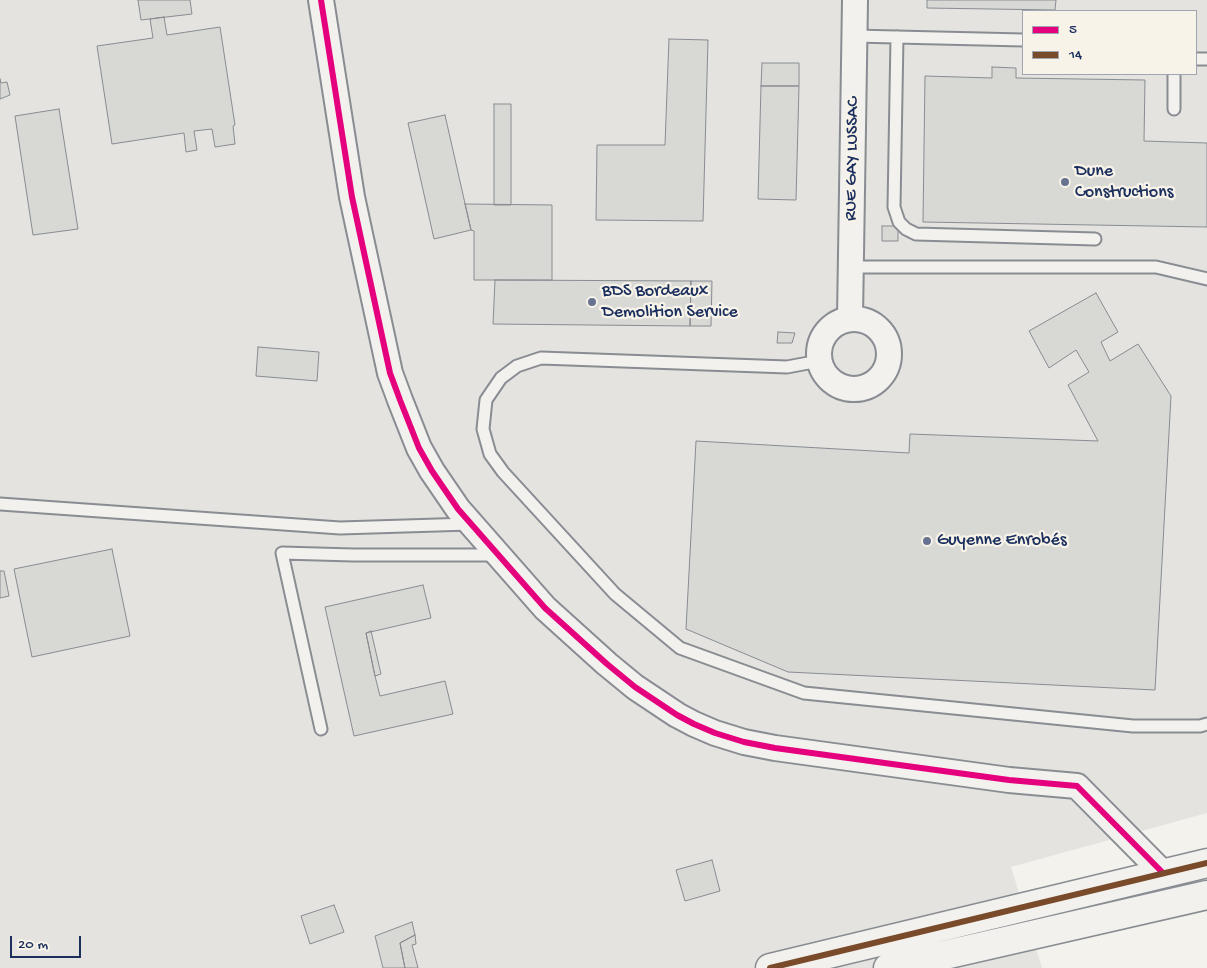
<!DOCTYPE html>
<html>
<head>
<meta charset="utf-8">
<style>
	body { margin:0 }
	#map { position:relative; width:1207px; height:968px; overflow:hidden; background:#f4f2ec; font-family:"Gochi Hand",sans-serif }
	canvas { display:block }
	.legend { position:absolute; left:1022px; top:10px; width:175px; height:65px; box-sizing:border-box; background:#f7f3e8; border:1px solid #9fa5b1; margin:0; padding:6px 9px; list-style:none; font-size:15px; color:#1b2f5e }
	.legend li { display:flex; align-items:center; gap:10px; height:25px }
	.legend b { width:25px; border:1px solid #9fa5b1 }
	.scale { position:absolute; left:10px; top:936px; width:71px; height:22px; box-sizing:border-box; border:2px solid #1b2f5e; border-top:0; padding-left:6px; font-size:15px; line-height:18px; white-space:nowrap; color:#1b2f5e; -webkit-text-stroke:4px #f7f3e8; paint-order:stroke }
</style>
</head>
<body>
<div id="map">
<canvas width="1207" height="968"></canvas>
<ul class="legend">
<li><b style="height:6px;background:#e5007d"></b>5</li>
<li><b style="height:6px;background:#7a4b2a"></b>14</li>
</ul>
<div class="scale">20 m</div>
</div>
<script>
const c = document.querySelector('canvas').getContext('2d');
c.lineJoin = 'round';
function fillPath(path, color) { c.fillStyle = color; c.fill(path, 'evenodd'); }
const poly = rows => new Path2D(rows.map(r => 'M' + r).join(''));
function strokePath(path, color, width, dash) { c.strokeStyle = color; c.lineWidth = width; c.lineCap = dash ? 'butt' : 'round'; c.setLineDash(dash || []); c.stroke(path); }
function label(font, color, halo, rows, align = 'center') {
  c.font = font + ' "Gochi Hand",sans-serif'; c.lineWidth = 4.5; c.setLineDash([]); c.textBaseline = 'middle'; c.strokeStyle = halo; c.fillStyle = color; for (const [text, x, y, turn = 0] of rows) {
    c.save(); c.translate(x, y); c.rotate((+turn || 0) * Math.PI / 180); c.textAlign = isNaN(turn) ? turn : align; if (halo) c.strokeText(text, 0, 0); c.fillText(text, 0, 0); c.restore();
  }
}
fillPath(poly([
	[0,0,1207,0,1207,813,1011,867,1042,968,0,968],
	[1023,11,1196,11,1196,74,1023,74]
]), '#e4e3df');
const building = poly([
	[138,0,190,0,192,14,141,20,138,0],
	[927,0,1056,0,1055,10,927,8,927,0],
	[164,17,167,35,220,27,235,125,233,126,235,144,215,147,212,129,194,131,197,150,186,152,184,133,112,144,97,46,153,38,150,19,164,17],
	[669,39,708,40,703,221,596,220,597,145,665,145,669,39],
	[762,63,799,63,799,86,761,86,762,63],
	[992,67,1016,68,1016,78,1145,80,1144,141,1207,143,1207,227,923,222,925,76,992,78,992,67],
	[0,79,1,83,7,82,10,95,0,99,0,79],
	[761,86,799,86,796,200,758,199,761,86],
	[494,104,511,104,511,205,494,205,494,104],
	[59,109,78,229,33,235,15,116,59,109],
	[445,115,471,230,434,239,408,123,445,115],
	[465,204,552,205,552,280,474,280,474,231,471,230,465,204],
	[882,226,898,226,898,241,882,241,882,226],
	[495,280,691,281,690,326,493,324,495,280],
	[691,281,712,281,711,326,690,326,691,281],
	[1096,293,1118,332,1101,342,1110,361,1138,344,1171,396,1155,690,788,672,686,629,696,441,909,453,910,434,1098,441,1068,385,1089,372,1076,350,1049,368,1029,331,1096,293],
	[778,332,795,333,792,343,777,343,778,332],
	[258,347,319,352,317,381,256,376,258,347],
	[112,549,130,636,32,657,14,569,112,549],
	[0,571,4,571,9,596,0,598,0,571],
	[423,585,431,618,366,633,375,676,380,696,445,681,453,714,354,736,325,607,423,585],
	[371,631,381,674,375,676,366,633,371,631],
	[712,860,720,891,685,901,676,870,712,860],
	[334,905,344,932,310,944,301,916,334,905],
	[412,922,415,935,400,943,405,968,383,968,375,936,412,922],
	[415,935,416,944,412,945,418,968,405,968,400,943,415,935]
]);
fillPath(building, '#d8d8d5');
strokePath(building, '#898c92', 1);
const lane = poly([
	[854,36,1023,40],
	[897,37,894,207,899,222,906,229,916,234,1095,239],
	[1196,59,1207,59],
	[1174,109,1174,74],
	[851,267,1156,267,1207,279],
	[819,361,787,367,541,358,517,366,501,378,486,400,483,429,490,454,503,472,615,594,680,648,804,693,1133,726,1200,726,1207,724],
	[0,504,340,528,470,524],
	[321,729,282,553,353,555,496,555]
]);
const street = poly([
	[321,0,352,197,390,373,400,400,419,448,432,471,458,509,545,608,607,664,635,687,677,715,694,724,715,733,744,742,775,748,1009,780,1077,786,1163,873],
	[850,318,855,0],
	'819 354a35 35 0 1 1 70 0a35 35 0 1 1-70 0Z'
]);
const secondary = poly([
	[770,968,1207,863],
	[888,968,1207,895]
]);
strokePath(lane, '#898c92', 15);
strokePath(street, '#898c92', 28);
strokePath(secondary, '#898c92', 31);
strokePath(lane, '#f2f1ed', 11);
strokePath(street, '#f2f1ed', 24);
strokePath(secondary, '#f2f1ed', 28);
strokePath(poly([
	[321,0,352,197,390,373,400,400,419,448,432,471,458,509,545,608,607,664,635,687,677,715,694,724,715,733,744,742,775,748,1009,780,1077,786,1163,873]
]), '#e5007d', 6);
strokePath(poly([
	[770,968,1207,863]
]), '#7a4b2a', 6);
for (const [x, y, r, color] of [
	[1065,182,5,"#677390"],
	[592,302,5,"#677390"],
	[927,541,5,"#677390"]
]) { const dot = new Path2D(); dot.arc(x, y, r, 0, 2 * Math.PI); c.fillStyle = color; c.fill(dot); strokePath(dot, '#f7f3e8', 2); }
label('18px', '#1b2f5e', '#f7f3e8', [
	["RUE GAY LUSSAC",853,159,-89]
]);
label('18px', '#1b2f5e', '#f7f3e8', [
	["Dune",1075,172],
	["Constructions",1075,193],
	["BDS Bordeaux",602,292],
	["Demolition Service",602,313],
	["Guyenne Enrobés",937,541]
], 'left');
</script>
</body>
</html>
